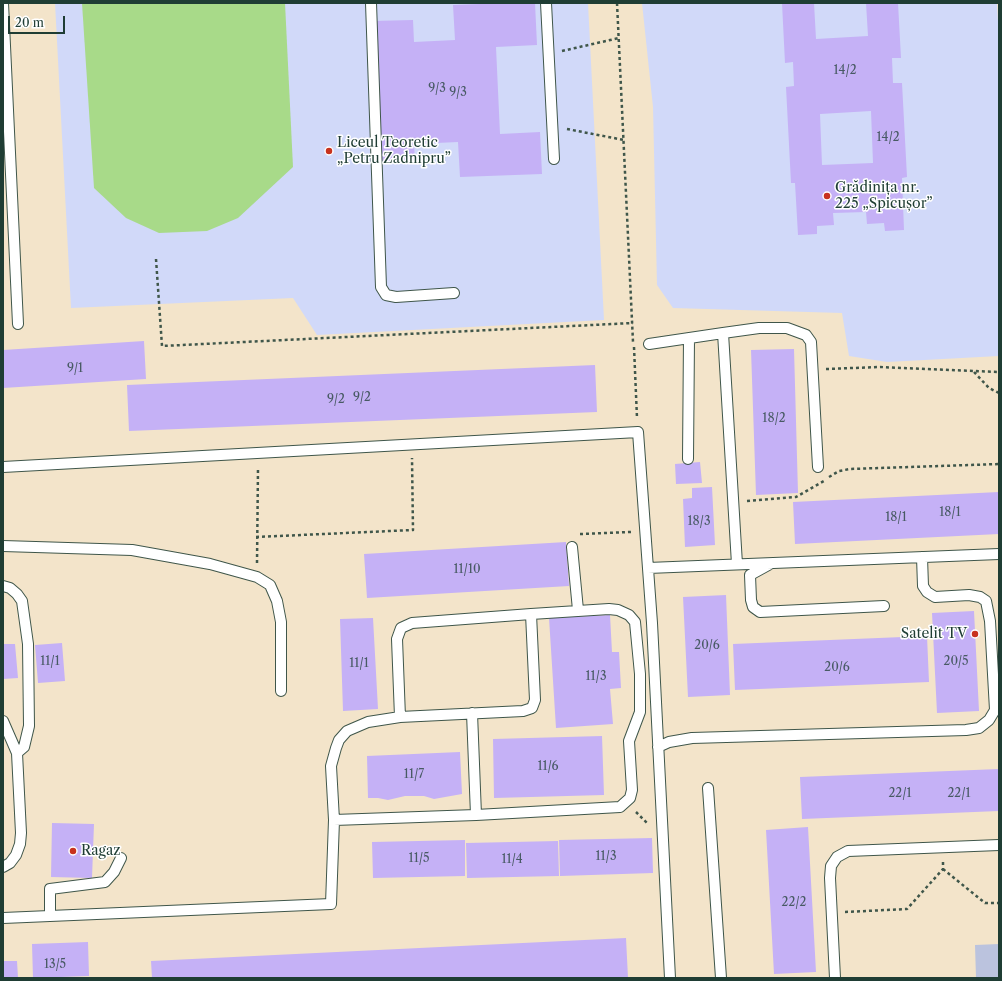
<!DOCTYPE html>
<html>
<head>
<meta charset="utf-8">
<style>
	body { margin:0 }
	#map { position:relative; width:1002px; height:981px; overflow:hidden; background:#f3e4ca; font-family:"Libre Caslon Text",serif }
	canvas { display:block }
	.frame { position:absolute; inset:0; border:4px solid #1f3d34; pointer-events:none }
	.scale { position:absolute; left:8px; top:16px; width:57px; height:18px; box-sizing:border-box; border:2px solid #1f3d34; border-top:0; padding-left:5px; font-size:12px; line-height:14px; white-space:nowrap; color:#1f3d34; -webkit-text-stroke:3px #fff; paint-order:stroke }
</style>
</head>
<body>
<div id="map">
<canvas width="1002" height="981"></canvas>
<div class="frame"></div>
<div class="scale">20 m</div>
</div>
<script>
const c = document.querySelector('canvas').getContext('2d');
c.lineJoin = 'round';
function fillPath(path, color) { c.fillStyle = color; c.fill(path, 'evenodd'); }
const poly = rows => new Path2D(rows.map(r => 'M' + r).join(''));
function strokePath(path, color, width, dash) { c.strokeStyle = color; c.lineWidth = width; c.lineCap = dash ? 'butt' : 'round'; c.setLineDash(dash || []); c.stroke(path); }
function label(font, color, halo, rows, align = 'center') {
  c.font = font + ' "Libre Caslon Text",serif'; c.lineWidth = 3; c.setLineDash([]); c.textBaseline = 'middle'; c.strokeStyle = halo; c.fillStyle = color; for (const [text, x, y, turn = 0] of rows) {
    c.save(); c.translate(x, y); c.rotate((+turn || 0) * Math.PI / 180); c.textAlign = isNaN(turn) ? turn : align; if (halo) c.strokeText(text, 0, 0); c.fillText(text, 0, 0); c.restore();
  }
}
fillPath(poly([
	[55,3,588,3,604,320,317,335,293,298,71,308],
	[642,3,997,3,999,40,999,356,887,362,849,356,842,313,673,308,657,285,653,107]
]), '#d1d9f9');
fillPath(poly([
	[999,944,999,978,976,978,975,945]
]), '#bbc3de');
fillPath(poly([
	[82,3,285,3,293,167,238,218,207,231,159,233,126,218,94,188]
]), '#a8da89');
fillPath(poly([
	[505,3,535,3,537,45,496,47,500,134,540,132,542,174,460,177,458,142,414,144,415,160,379,161,372,21,413,20,414,42,455,40,453,5],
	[782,3,814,3,816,39,868,36,866,3,898,3,901,58,892,58,893,83,902,83,907,177,902,178,904,230,885,231,884,223,867,224,866,212,833,213,834,225,817,226,817,234,798,235,795,183,791,183,786,87,794,86,793,62,785,63],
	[871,111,873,163,822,165,820,114],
	[144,341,146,379,3,388,3,350],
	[794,349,798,493,756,495,751,350],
	[595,365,597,412,129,431,127,385],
	[700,462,702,483,676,484,675,464],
	[712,487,715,545,685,547,683,499,692,498,692,488],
	[999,492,999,534,795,544,793,502],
	[566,542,569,586,367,598,364,554],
	[726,595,730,695,688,697,683,597],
	[974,611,979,711,937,713,932,613],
	[610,615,612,652,619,652,621,688,610,689,613,724,556,728,549,618],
	[373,618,378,709,343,711,340,619],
	[927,636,929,682,735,690,733,644],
	[62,643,65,681,38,683,35,645],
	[3,644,15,644,18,678,3,679],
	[602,736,604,795,494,798,493,739],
	[460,752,462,794,434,799,424,796,405,796,388,800,378,798,368,798,367,756],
	[999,769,999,811,802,819,800,777],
	[52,823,94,824,92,878,51,877],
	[808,827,816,972,774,974,766,830],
	[652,838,653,873,560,876,559,840],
	[465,840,465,876,373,878,372,842],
	[558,841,559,876,467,878,466,843],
	[626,938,628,978,152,978,151,961],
	[88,942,89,976,33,978,32,944],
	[3,961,17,961,18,978,3,978]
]), '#c5b1f6');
const service = poly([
	[3,3,18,324],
	[371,3,381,287,386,295,396,297,454,293],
	[546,3,554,159],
	[649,344,723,333],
	[688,459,689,338],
	[3,467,638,432,652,623,670,978],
	[3,546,132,550,210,564,257,577,270,585,277,601,281,622,281,691],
	[572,547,578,610],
	[737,564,723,333,759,328,787,328,806,335,811,342,818,467],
	[770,564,750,575,751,600,753,607,760,612,884,606],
	[648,568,999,554],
	[3,586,10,588,17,594,22,601,28,644,29,726,24,747,17,753],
	[472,713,476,815],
	[400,717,397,639,401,628,412,623,531,614],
	[3,721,17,753,21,833,20,844,16,855,10,863,3,867],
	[658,747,669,742,692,738,966,730,979,728,989,720,995,710,990,621,986,601,980,597,969,595,935,597,927,592,923,586,922,557],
	[708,788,721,978],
	[50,916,50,889,105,882,114,872,121,858],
	[3,918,331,904,334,820,331,766,336,748,339,740,347,731,368,722,400,717,523,711,532,708,535,700,531,614,609,609,618,610,629,615,635,622,640,674,640,712,629,741,632,790,630,798,620,807,476,815,334,820],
	[835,978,830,878,831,866,837,857,848,851,999,845]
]);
strokePath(service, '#3f564a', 12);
strokePath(poly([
	[617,3,633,342],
	[562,51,619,38],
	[567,129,624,140],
	[156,259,162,346,633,323],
	[634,347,637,418],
	[826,369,880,367,999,372],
	[974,372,989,388,999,393],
	[829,477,839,471,850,469,999,464],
	[747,501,796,497,824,481],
	[580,534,631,532],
	[256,537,413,530,412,458],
	[257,563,258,468],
	[636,812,648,824],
	[943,869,985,903,999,903],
	[845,912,907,909,943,869,943,862]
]), '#3f564a', 2.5, [3, 3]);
strokePath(service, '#fff', 10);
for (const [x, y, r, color] of [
	[329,151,4,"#c8321e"],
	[827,196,4,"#c8321e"],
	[975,634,4,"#c8321e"],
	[73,851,4,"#c8321e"]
]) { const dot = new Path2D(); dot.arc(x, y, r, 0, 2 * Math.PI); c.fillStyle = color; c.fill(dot); strokePath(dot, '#fff', 1.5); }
label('12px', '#485a64', null, [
	["14/2",845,71],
	["9/3",437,89],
	["9/3",458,93],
	["14/2",888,138],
	["9/1",75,369],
	["9/2",362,398],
	["9/2",336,400],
	["18/2",774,419],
	["18/1",950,513],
	["18/1",896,518],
	["18/3",699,522],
	["11/10",467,570],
	["20/6",707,646],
	["11/1",50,662],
	["20/5",956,662],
	["11/1",359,664],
	["20/6",837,668],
	["11/3",596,677],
	["11/6",548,767],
	["11/7",414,775],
	["22/1",900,794],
	["22/1",959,794],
	["11/3",606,857],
	["11/5",419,859],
	["11/4",512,860],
	["22/2",794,903],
	["13/5",55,965]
]);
label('14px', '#1f3d34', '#fff', [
	["Liceul Teoretic",337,143],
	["„Petru Zadnipru”",337,159],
	["Grădinița nr.",835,188],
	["225 „Spicușor”",835,204],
	["Satelit TV",967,634,"right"],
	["Ragaz",81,851]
], 'left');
</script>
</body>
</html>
